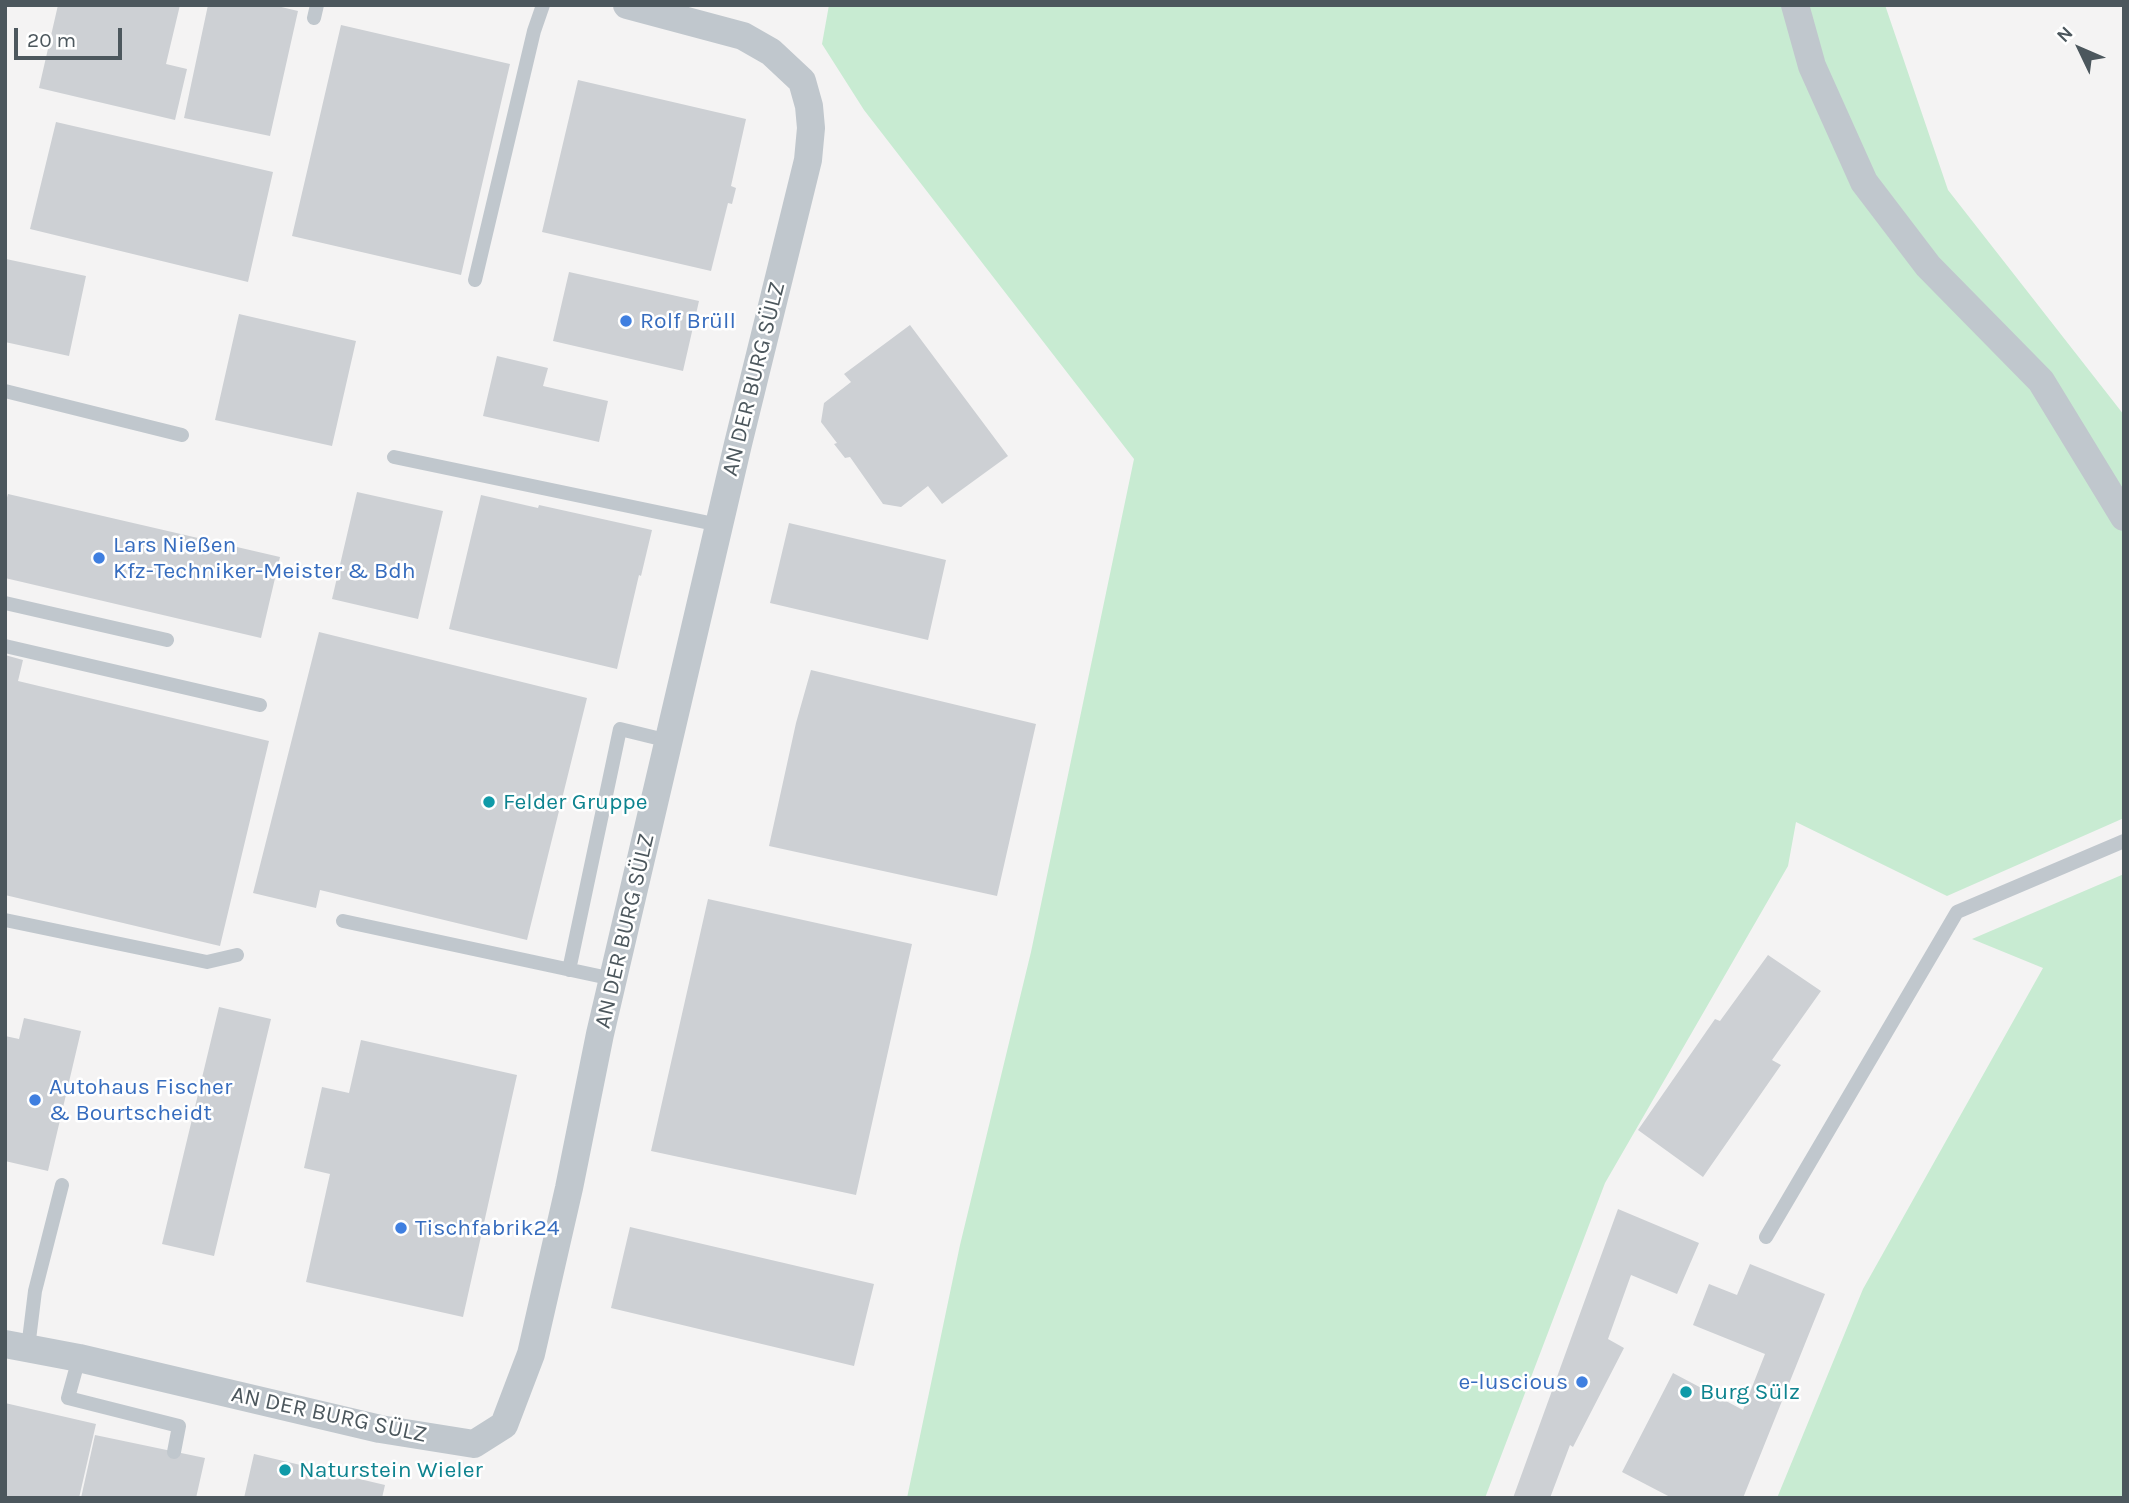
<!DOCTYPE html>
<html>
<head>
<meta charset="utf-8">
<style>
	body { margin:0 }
	#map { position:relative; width:2129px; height:1503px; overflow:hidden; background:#f4f3f3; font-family:Karla,sans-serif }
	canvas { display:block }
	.frame { position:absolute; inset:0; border:7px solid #4c575d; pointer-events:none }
	.north { position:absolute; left:2045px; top:14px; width:70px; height:70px; -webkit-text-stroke:5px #fff; paint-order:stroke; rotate:314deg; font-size:19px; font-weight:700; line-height:28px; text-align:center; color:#4c575d }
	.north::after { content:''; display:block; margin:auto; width:24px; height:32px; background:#4c575d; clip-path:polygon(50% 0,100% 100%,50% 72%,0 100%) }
	.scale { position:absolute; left:14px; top:28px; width:108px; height:32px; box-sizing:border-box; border:4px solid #4c575d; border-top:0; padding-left:9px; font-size:21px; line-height:24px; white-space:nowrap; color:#4c575d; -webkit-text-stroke:5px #fff; paint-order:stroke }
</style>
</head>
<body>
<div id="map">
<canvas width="2129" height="1503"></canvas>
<div class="frame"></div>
<div class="north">N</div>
<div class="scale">20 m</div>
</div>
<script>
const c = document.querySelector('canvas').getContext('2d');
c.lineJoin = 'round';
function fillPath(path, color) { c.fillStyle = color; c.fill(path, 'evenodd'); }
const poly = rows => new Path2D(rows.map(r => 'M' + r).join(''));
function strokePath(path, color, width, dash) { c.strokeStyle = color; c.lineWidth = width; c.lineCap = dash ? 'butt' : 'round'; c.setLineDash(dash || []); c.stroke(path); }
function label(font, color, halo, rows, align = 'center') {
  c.font = font + ' Karla,sans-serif'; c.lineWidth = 5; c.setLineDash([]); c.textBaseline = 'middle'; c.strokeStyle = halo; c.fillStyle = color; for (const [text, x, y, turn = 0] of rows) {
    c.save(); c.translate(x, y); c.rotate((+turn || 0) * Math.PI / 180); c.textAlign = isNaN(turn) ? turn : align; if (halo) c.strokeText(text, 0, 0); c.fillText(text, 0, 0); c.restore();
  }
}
fillPath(poly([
	[829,5,1885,5,1948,190,2124,415,2124,818,1947,896,1796,822,1788,866,1605,1183,1485,1498,907,1498,960,1245,1031,952,1134,459,864,110,822,44],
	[2124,874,2124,1498,1777,1498,1863,1289,2043,968,1972,939]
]), '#c8ebd2');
fillPath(poly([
	[58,5,180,5,166,64,187,69,175,120,39,88],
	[208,5,273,5,298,11,270,136,184,118],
	[341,25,510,64,461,275,292,236],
	[578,80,746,119,731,186,736,188,732,204,728,203,711,271,542,232],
	[56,122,273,172,248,282,30,229],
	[6,259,86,276,69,356,5,342],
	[569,272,699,301,683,371,553,341],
	[239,314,356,341,332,446,215,420],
	[910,325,1008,456,942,504,928,486,901,507,883,504,850,457,845,458,834,444,837,443,821,422,824,403,851,382,844,374],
	[497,356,548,368,543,386,608,401,599,442,483,416],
	[357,492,443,511,418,619,332,599],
	[8,494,280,557,261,638,5,578,5,505],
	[481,495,538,508,539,505,652,530,641,576,639,575,617,669,449,629],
	[789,523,946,560,928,640,770,603],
	[319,632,587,698,527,940,320,890,316,908,253,893],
	[5,655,23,660,18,681,269,741,220,946,5,895],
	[811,670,1036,724,997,896,769,846,796,723],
	[708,899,912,944,856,1195,651,1151],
	[1768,955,1821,991,1772,1060,1781,1065,1703,1177,1638,1130,1715,1019,1720,1021],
	[219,1007,271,1019,214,1256,162,1244],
	[24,1018,81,1031,48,1171,5,1161,5,1036,19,1039],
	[361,1040,517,1075,463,1317,306,1282,330,1174,304,1168,322,1087,349,1093],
	[1618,1209,1699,1243,1677,1294,1631,1275,1608,1339,1624,1348,1573,1447,1570,1445,1550,1498,1513,1498],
	[630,1227,874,1284,854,1366,611,1308],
	[1750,1264,1825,1294,1743,1498,1672,1498,1622,1472,1673,1373,1743,1410,1765,1354,1693,1325,1709,1284,1737,1295],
	[5,1403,96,1424,79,1498,5,1498],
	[95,1435,205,1458,196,1498,81,1498],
	[254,1454,385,1485,382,1498,244,1498]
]), '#cdd0d4');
strokePath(poly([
	[314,18,317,5],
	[475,280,534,31,543,5],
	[5,391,182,435],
	[394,457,719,525],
	[5,603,167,640],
	[5,646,260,705],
	[5,920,207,962,237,955],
	[343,921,613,979],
	[569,970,620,729,669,741],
	[1766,1237,1957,912,2124,841],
	[28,1348,35,1291,62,1185],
	[79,1358,68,1398,179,1426,174,1452]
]), '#c0c7cd', 14);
strokePath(poly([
	[1795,5,1812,66,1864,182,1928,266,2041,381,2124,517],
	[5,1344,79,1358,380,1429,474,1444,504,1425,531,1354,569,1188,600,1034,738,444,808,160,811,128,809,106,802,81,771,52,743,36,627,5]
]), '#c0c7cd', 28);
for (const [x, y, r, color] of [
	[626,321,7,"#3f7fe0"],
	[99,558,7,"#3f7fe0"],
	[489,802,7,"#0f9aa8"],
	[35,1100,7,"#3f7fe0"],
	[401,1228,7,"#3f7fe0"],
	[1582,1382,7,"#3f7fe0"],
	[1686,1392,7,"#0f9aa8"],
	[285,1470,7,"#0f9aa8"]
]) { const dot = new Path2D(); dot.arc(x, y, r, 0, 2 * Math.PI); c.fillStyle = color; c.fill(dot); strokePath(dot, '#fff', 2.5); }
label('23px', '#366cbe', '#fff', [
	["Rolf Brüll",640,321],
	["Lars Nießen",113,545],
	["Kfz-Techniker-Meister & Bdh",113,571],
	["Autohaus Fischer",49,1087],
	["& Bourtscheidt",49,1113],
	["Tischfabrik24",415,1228],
	["e-luscious",1568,1382,"right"]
], 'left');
label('23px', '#4c575d', '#fff', [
	["AN DER BURG SÜLZ",754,379,-76],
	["AN DER BURG SÜLZ",625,931,-77],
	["AN DER BURG SÜLZ",329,1415,12]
]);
label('23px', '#0d838f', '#fff', [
	["Felder Gruppe",503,802],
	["Burg Sülz",1700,1392],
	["Naturstein Wieler",299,1470]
], 'left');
</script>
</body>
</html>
